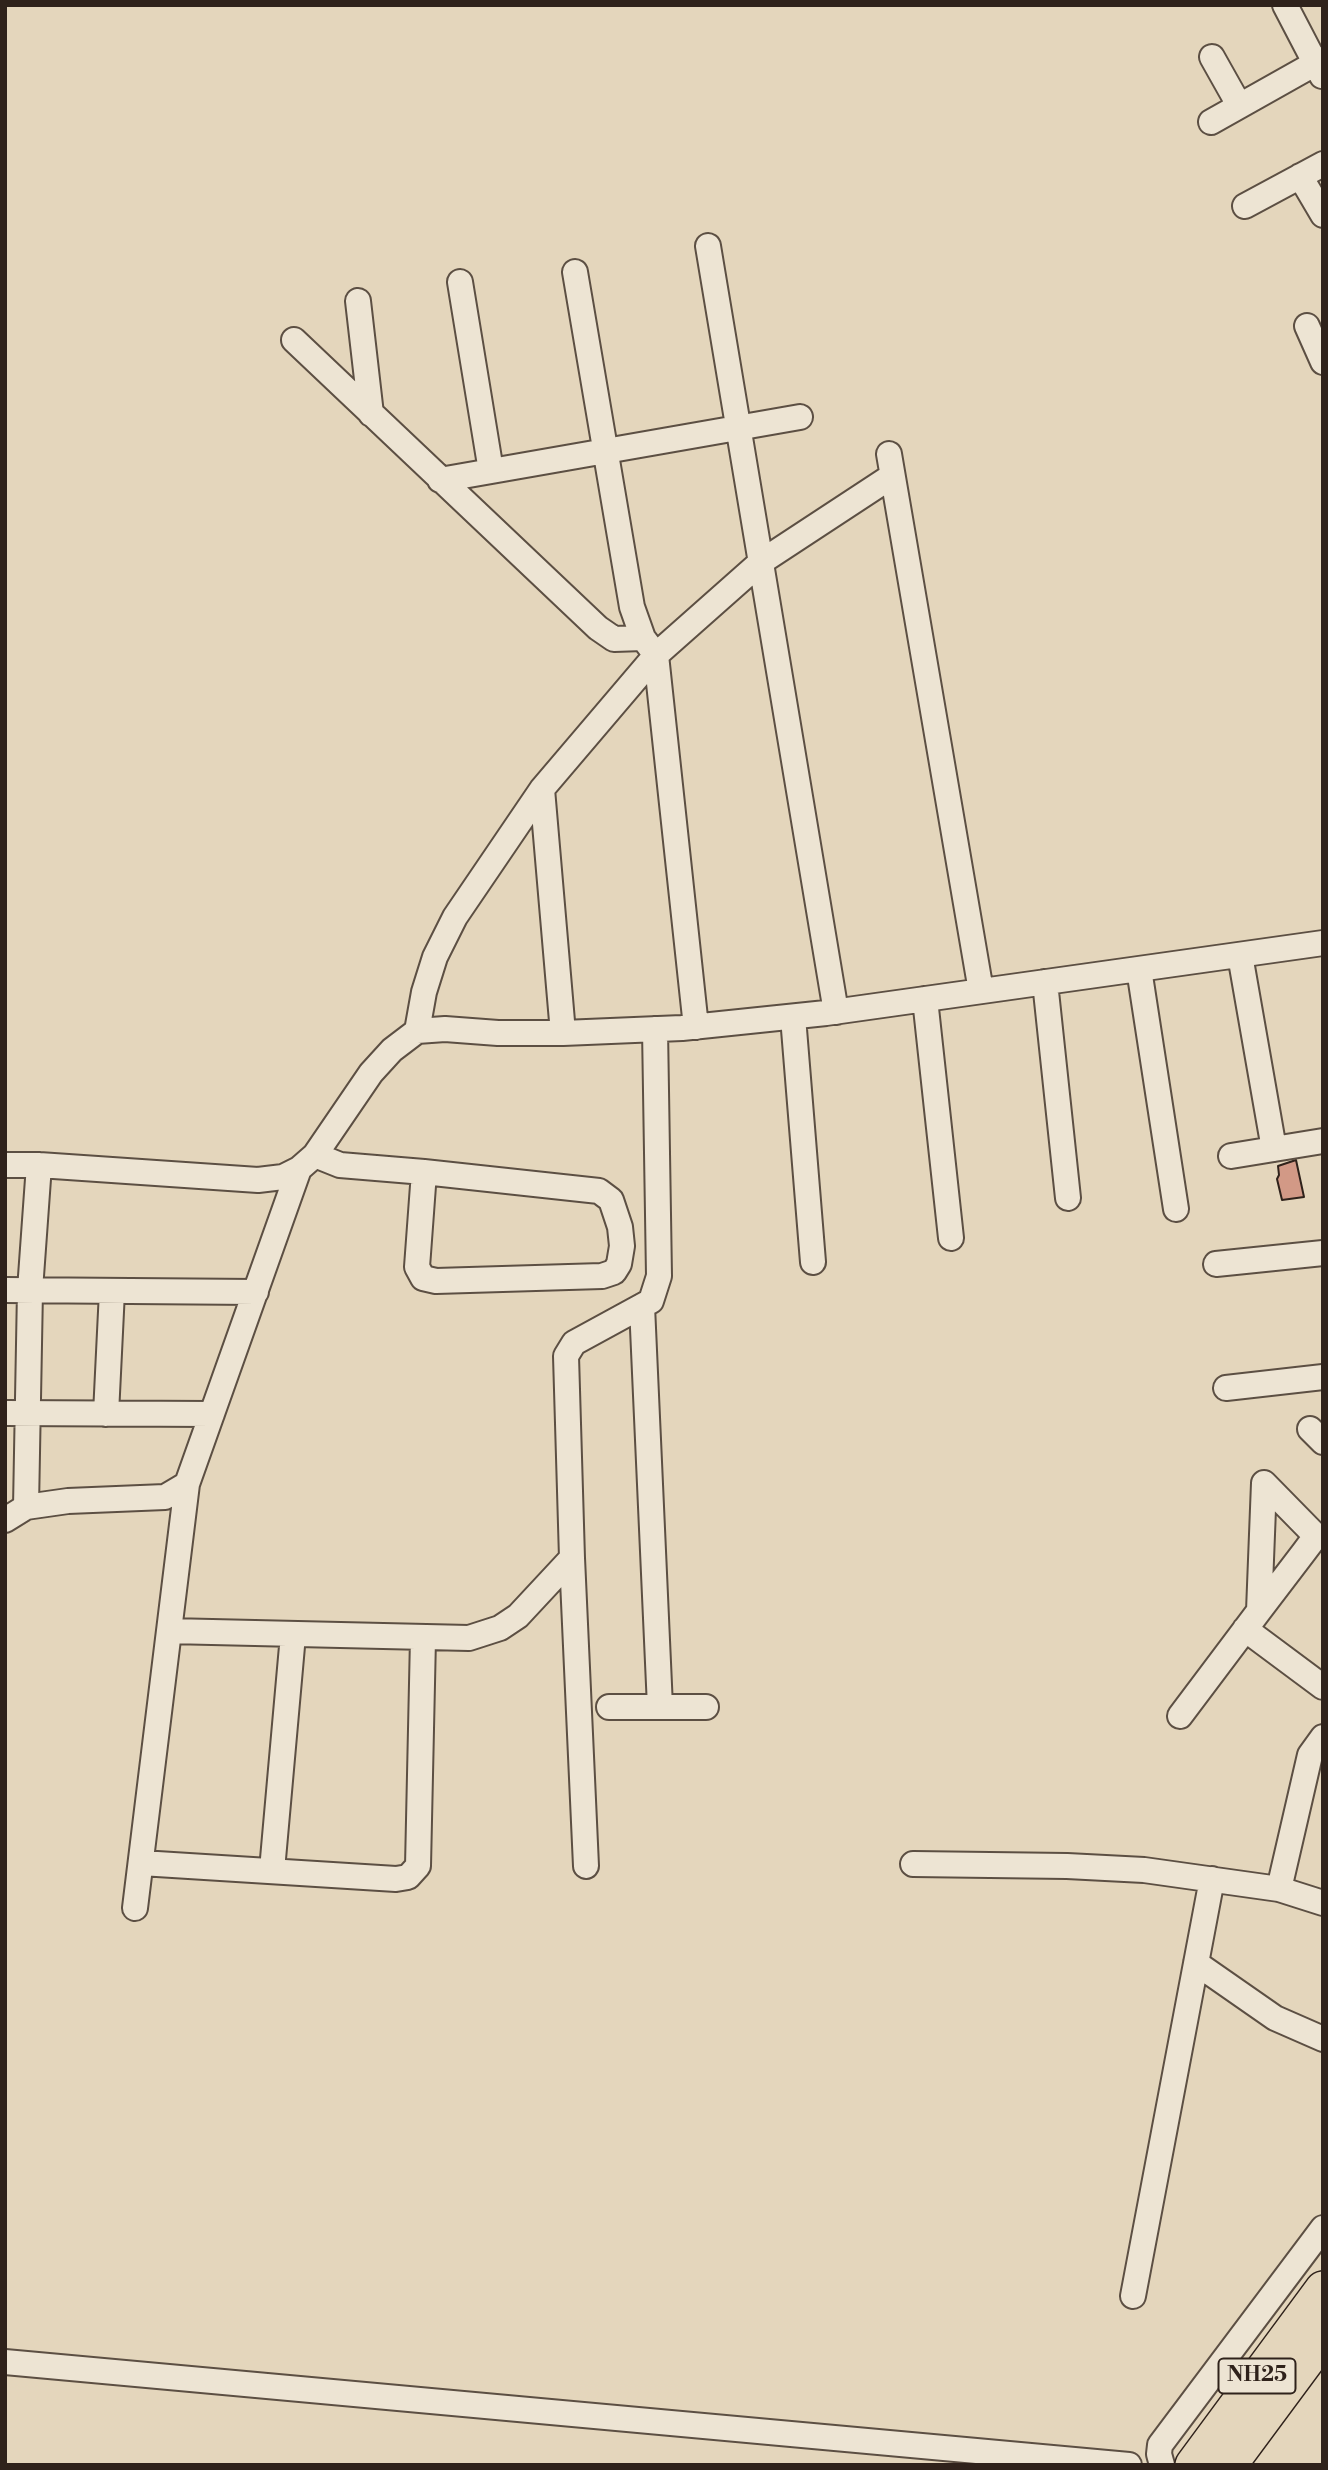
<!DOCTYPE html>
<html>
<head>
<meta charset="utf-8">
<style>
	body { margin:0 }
	#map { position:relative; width:1328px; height:2470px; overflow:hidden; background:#e4d6bc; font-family:"Libre Bodoni",serif }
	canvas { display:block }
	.frame { position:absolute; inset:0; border:7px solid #2f221b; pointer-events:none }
</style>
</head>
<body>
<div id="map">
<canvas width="1328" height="2470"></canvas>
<div class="frame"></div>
</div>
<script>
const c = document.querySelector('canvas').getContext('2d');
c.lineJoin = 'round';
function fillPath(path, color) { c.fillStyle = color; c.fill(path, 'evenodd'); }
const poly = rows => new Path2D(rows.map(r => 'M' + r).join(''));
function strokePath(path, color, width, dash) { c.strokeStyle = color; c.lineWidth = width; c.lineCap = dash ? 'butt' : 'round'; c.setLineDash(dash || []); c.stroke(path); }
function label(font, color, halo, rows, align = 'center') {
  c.font = font + ' "Libre Bodoni",serif'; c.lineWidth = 7; c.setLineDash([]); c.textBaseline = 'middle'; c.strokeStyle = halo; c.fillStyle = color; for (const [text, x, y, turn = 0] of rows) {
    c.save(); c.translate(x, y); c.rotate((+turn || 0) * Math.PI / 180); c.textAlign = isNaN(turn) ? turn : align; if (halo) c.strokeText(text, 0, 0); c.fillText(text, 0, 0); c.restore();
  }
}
const building = poly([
	[1296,1160,1304,1197,1282,1200,1277,1179,1279,1175,1278,1166,1296,1160]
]);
fillPath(building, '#d29986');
strokePath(building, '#2f221b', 2);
const minor = poly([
	[1285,5,1322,76],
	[1212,57,1239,105],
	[1211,122,1323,59],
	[1300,176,1323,215],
	[1245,206,1323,164],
	[708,246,836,1012],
	[575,272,632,607,643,638,656,655,696,1027],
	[460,282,491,471],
	[358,301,371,414],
	[1307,326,1323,362],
	[294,340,598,628,614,639,643,638],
	[889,454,981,991],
	[440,480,800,417],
	[542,789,563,1033],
	[1240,955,1274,1149],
	[1139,969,1176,1209],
	[1045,982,1068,1198],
	[925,999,951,1238],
	[793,1017,813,1262],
	[417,1031,424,992,435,957,455,917,542,789,656,655,761,562,892,476],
	[315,1155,340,1165,424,1172,599,1191,611,1200,620,1227,622,1246,619,1264,614,1272,602,1276,436,1281,423,1278,417,1267,424,1172],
	[1231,1156,1323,1141],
	[5,1165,39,1165,258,1180,283,1177,299,1169],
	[1216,1264,1323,1253],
	[5,1290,256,1292],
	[642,1306,660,1707],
	[1226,1388,1323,1377],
	[5,1413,212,1414],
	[106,1414,112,1291],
	[1310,1429,1323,1442],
	[26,1507,30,1290,39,1165],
	[5,1520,26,1507,68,1501,165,1497,187,1484,299,1169,315,1155,371,1073,392,1050,417,1031,445,1029,498,1033,563,1033,682,1028,826,1013,1323,943],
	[1245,1629,1323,1687],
	[169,1631,469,1638,500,1628,518,1616,572,1558],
	[609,1707,706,1707],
	[1180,1716,1259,1611,1304,1552,1316,1536,1264,1483,1259,1611],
	[141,1863,396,1879,408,1877,418,1866,423,1638],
	[913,1864,1067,1866,1144,1870,1279,1889,1323,1903],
	[586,1866,572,1558,566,1356,574,1343,651,1301,659,1276,655,1029],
	[272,1870,293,1635],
	[1279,1889,1310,1755,1323,1737],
	[135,1908,187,1484],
	[1196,1963,1275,2018,1323,2039],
	[1133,2296,1212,1879],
	[5,2362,1129,2465],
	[1162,2465,1159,2454,1160,2445,1323,2228]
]);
const highway = poly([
	[1193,2465,1323,2289],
	[1229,2465,1323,2338]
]);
strokePath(minor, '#5c4f43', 28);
strokePath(highway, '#2f221b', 38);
strokePath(minor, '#ede4d3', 24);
strokePath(highway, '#e4d6bc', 35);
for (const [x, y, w] of [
	[1257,2376,77]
]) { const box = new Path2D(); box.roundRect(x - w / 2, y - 17.5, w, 35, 5); c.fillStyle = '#ede4d3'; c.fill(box); strokePath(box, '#2f221b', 2); }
label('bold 21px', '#2f221b', null, [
	["NH25",1257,2376]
]);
</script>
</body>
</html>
